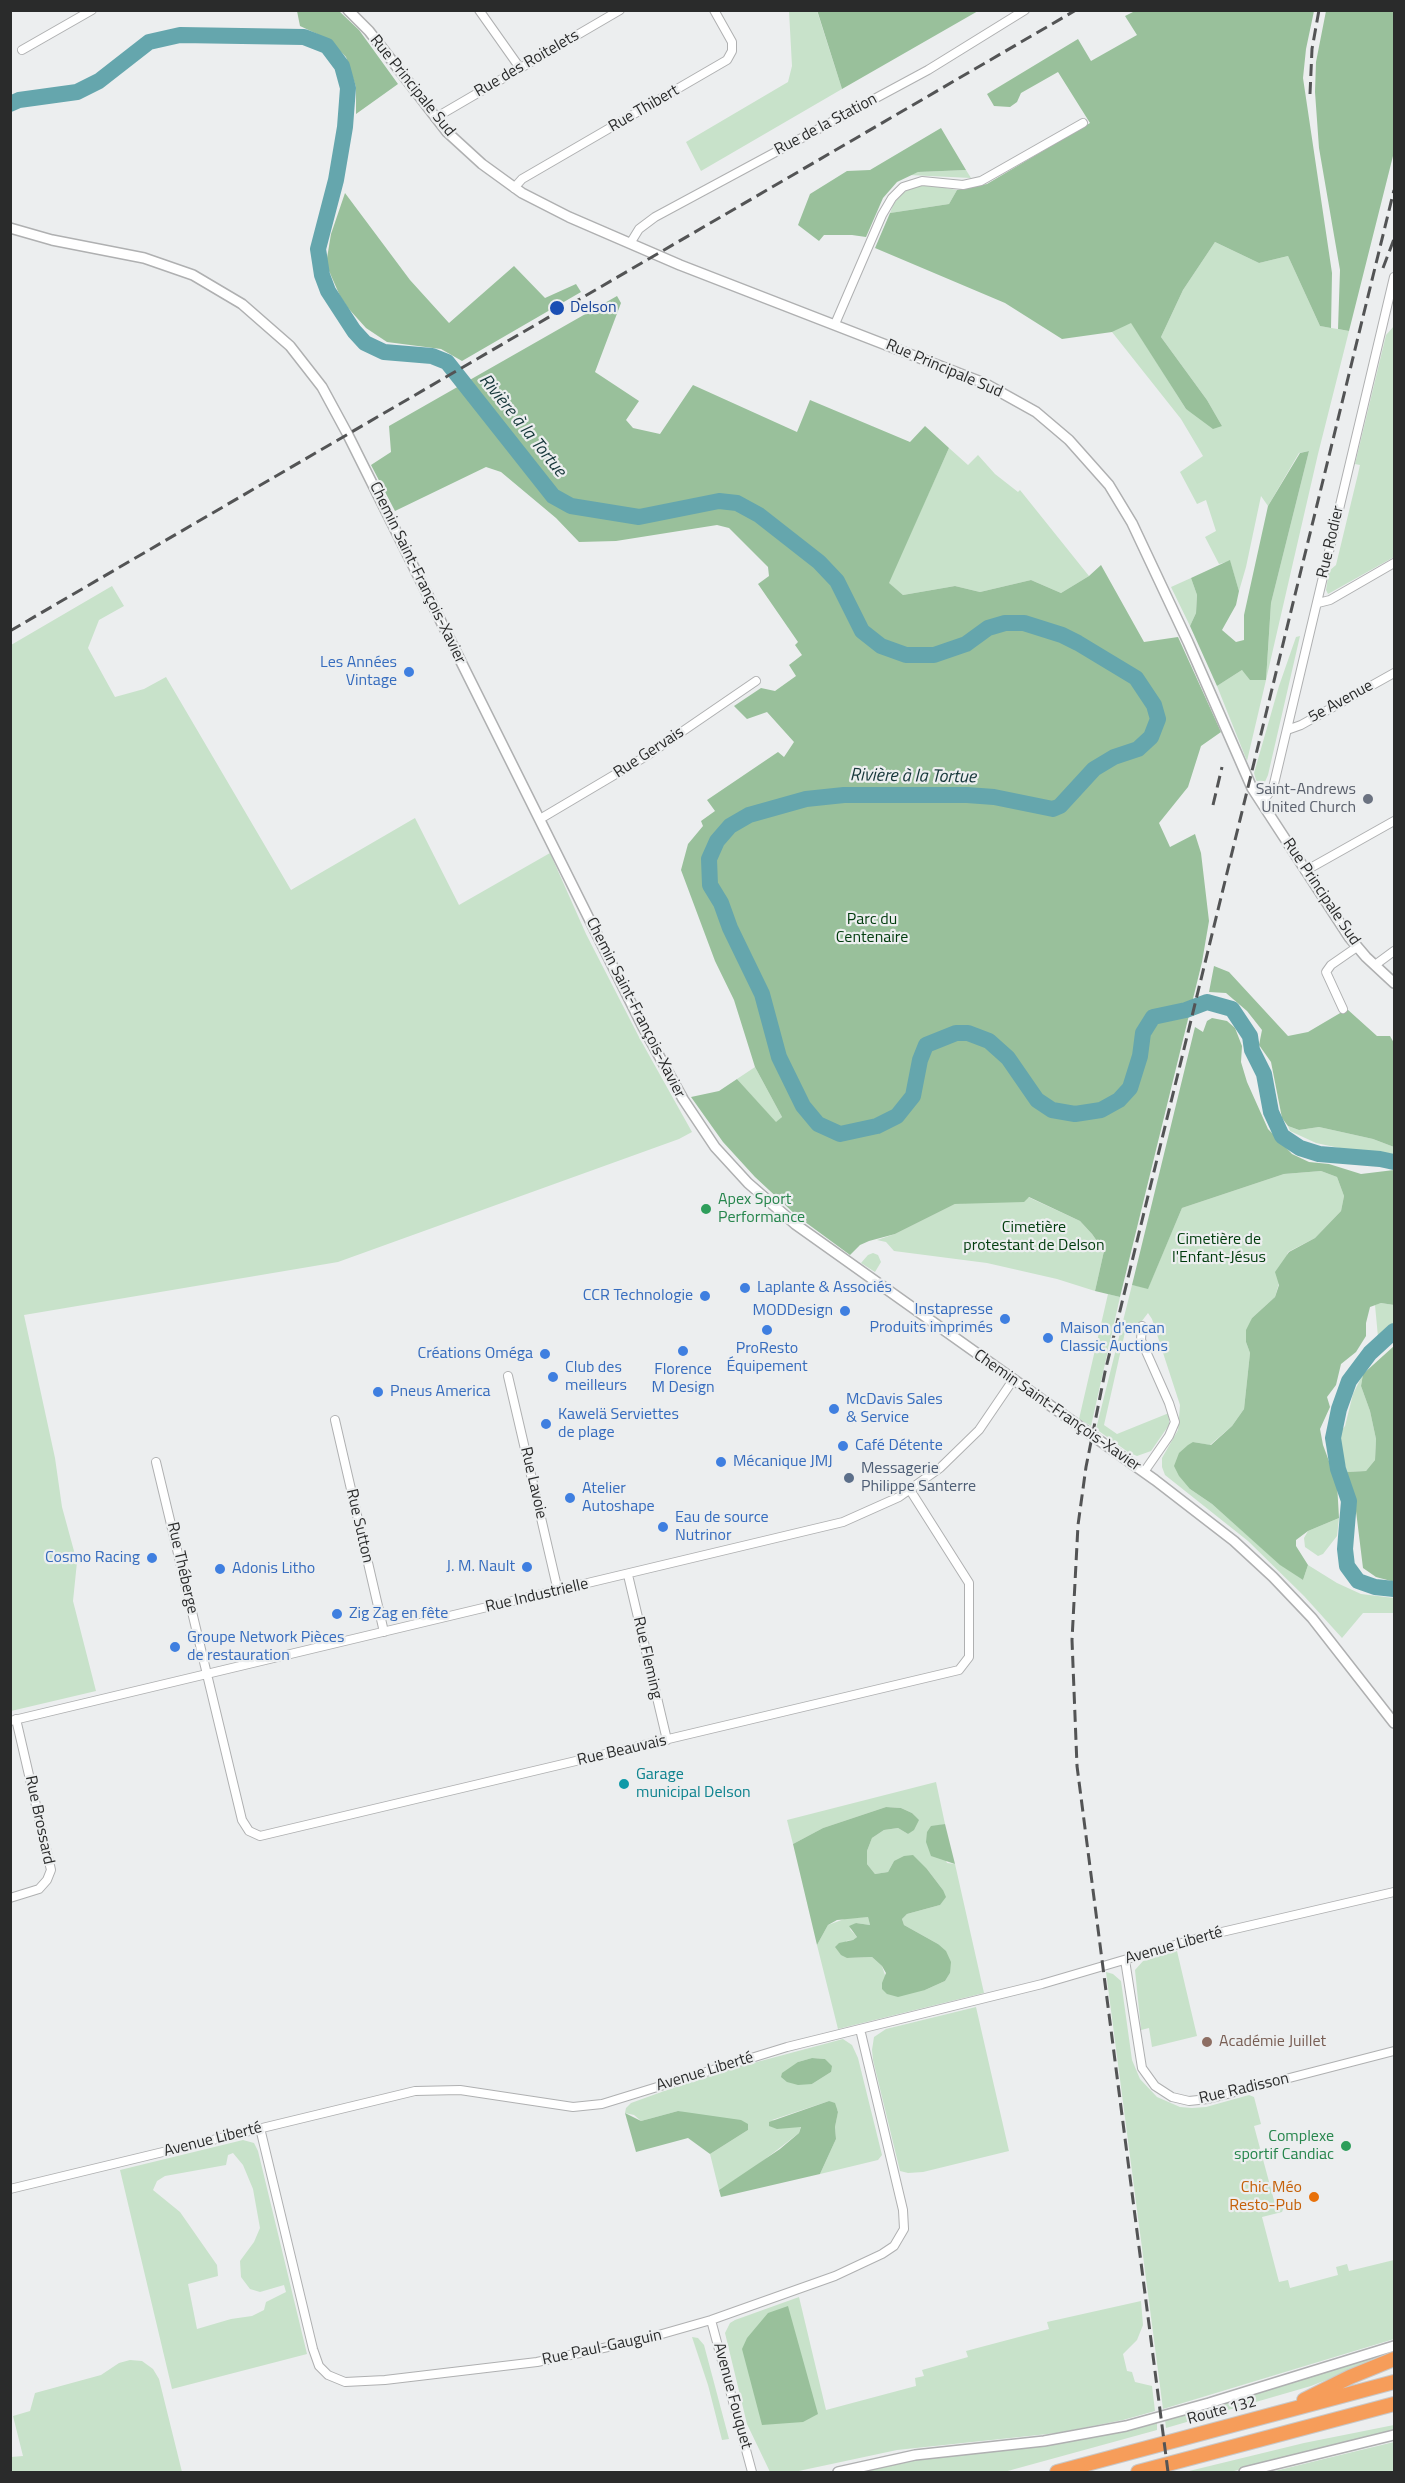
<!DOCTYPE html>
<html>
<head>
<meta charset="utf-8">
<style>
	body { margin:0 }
	#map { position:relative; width:1405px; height:2483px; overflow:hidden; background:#eceeef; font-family:"Titillium Web",sans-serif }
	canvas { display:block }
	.frame { position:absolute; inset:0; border:12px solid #2a2b2b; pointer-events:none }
</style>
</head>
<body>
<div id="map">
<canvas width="1405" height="2483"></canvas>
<div class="frame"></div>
</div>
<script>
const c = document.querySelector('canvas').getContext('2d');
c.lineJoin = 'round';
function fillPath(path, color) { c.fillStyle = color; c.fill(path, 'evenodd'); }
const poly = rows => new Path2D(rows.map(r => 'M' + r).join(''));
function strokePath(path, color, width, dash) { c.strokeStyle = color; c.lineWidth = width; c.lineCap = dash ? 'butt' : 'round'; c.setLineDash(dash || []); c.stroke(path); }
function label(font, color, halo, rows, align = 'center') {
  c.font = font + ' "Titillium Web",sans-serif'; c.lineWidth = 4.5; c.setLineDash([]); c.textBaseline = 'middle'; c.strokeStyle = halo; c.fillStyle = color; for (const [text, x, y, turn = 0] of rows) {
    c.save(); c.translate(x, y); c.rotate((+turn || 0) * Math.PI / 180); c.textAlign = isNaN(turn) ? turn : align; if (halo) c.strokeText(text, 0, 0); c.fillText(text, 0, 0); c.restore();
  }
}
fillPath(poly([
	[789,11,817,11,842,89,701,171,686,142,788,82,792,66],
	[966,170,971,178,909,175,918,172],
	[928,185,957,190,949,204,890,213,894,203,904,192,917,186],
	[1215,242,1259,263,1288,256,1320,326,1349,331,1318,454,1266,680,1247,761,1217,686,1242,670,1266,680,1271,603,1309,451,1299,453,1268,506,1261,496,1246,567,1239,591,1230,561,1219,564,1205,537,1216,531,1206,500,1197,504,1180,472,1203,456,1181,419,1112,332,1131,322,1186,409,1222,426,1207,400,1161,337,1183,290],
	[1394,326,1394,557,1328,594,1326,590,1329,571,1336,565,1358,474,1360,465,1355,464,1386,335],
	[949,448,968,465,978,455,995,474,1018,492,1020,490,1089,576,1061,593,1031,580,980,592,955,586,903,595,888,583],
	[1191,578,1197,595,1196,613,1190,626,1171,587],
	[112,586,124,606,99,620,88,648,115,697,144,689,166,677,291,890,415,818,459,905,550,853,586,934,640,1039,692,1132,679,1139,338,1262,24,1315,55,1458,62,1507,77,1562,73,1601,96,1691,11,1711,11,645],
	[1300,636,1268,775,1264,784,1260,784,1256,780,1254,773,1279,686,1296,637],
	[755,1067,782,1117,776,1123,737,1079],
	[1288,1126,1299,1130,1319,1127,1373,1139,1394,1147,1394,1154,1358,1152,1316,1143,1290,1131],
	[1321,1171,1337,1177,1344,1196,1341,1211,1315,1238,1288,1252,1275,1297,1252,1318,1246,1342,1250,1353,1244,1409,1232,1426,1210,1445,1193,1442,1190,1489,1212,1504,1281,1565,1303,1580,1308,1565,1337,1583,1361,1594,1394,1598,1394,1613,1363,1613,1342,1638,1304,1596,1248,1541,1165,1475,1162,1467,1162,1458,1178,1430,1180,1405,1152,1319,1148,1313,1135,1330,1125,1332,1104,1425,1117,1434,1169,1413,1169,1425,1151,1451,1137,1456,1128,1452,1096,1429,1132,1285,1148,1288,1182,1208,1284,1174],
	[1028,1197,1080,1221,1092,1234,1104,1251,1095,1291,1057,1279,987,1263,894,1251,886,1242,877,1240,895,1234,955,1204],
	[873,1253,878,1255,881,1262,875,1272,861,1263,868,1255],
	[1108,1294,1120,1297,1091,1426,1079,1419],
	[1381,1303,1394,1305,1394,1322,1389,1332,1378,1337,1375,1305],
	[1363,1374,1361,1386,1370,1411,1376,1439,1375,1460,1366,1471,1347,1472,1339,1441,1341,1431,1345,1426,1353,1394],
	[1339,1518,1337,1536,1323,1554,1318,1556,1305,1547,1304,1538,1308,1531],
	[936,1782,945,1824,931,1827,947,1863,955,1864,984,1993,838,2029,817,1945,828,1925,847,1918,868,1917,870,1925,856,1923,850,1929,857,1937,853,1940,846,1941,847,1958,872,1957,882,1966,886,1978,925,1990,945,1981,950,1973,938,1944,904,1925,902,1919,907,1914,940,1905,943,1890,927,1869,894,1861,888,1872,875,1874,867,1864,867,1851,872,1838,884,1830,898,1828,908,1834,918,1821,912,1813,901,1808,886,1807,823,1828,793,1844,787,1820],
	[1177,1951,1197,2036,1152,2047,1149,2028,1141,2030,1135,1970,1143,1961],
	[1106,1972,1113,1974,1121,1981,1132,2060,1140,2079,1157,2097,1180,2107,1192,2108,1206,2107,1249,2095,1254,2097,1261,2124,1254,2126,1275,2204,1279,2203,1284,2207,1282,2212,1262,2217,1279,2282,1288,2280,1290,2288,1338,2275,1336,2267,1347,2264,1349,2271,1394,2260,1394,2339,1163,2409],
	[976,2007,1009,2151,923,2172,908,2173,900,2171,873,2060,872,2050,874,2037,886,2029],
	[843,2039,852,2045,858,2058,882,2155,878,2160,820,2174,836,2139,835,2127,838,2111,829,2101,772,2120,801,2126,799,2133,755,2167,719,2190,710,2154,748,2130,678,2111,641,2121,634,2115,625,2113,626,2108,631,2103,667,2090,742,2066],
	[812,2058,825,2059,831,2072,812,2084,798,2062],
	[243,2140,254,2143,258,2151,307,2354,172,2389,120,2170],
	[233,2153,243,2165,253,2189,260,2228,254,2242,240,2261,241,2277,250,2289,260,2292,284,2285,286,2292,266,2302,264,2310,252,2316,231,2319,197,2329,188,2284,218,2276,217,2265,180,2212,153,2190,157,2181,165,2176,226,2165,228,2155],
	[799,2297,826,2410,916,2386,915,2378,924,2376,922,2370,968,2357,966,2351,1049,2329,1047,2322,1141,2301,1143,2325,1137,2340,1123,2354,1127,2371,1132,2372,1135,2382,1152,2386,1155,2411,1123,2420,1057,2433,897,2450,794,2472,770,2472,747,2424,725,2333,730,2323,735,2320],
	[692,2337,698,2338,704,2345,729,2439,722,2440,708,2385],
	[1394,2350,1394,2353,1311,2386,1166,2428,1165,2420],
	[130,2360,142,2361,153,2369,159,2379,182,2472,11,2472,11,2457,23,2456,13,2416,30,2411,35,2393,101,2375,119,2363],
	[1157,2422,1157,2430,1004,2472,857,2472,923,2458,1063,2443],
	[1394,2425,1394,2431,1230,2472,1185,2472,1304,2443],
	[1394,2442,1394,2472,1271,2472,1328,2458]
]), '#c8e2ca');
fillPath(poly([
	[817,10,978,10,978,11,842,89],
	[297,11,339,11,359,30,398,84,356,114,356,87,346,57,328,39,300,26],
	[1135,11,1314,11,1306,49,1303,78,1332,273,1331,328,1320,326,1288,256,1259,263,1215,242,1183,290,1161,337,1207,400,1222,426,1213,429,1186,409,1131,323,1112,332,1062,339,1005,303,875,248,890,213,949,204,957,190,987,184,1090,123,1058,72,1021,93,1017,102,1010,107,994,106,987,94,1078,39,1091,61,1137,35,1125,16],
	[1326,11,1394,11,1394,152,1349,331,1338,329,1340,270,1319,148,1315,92,1316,62],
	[941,128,966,170,918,172,897,182,883,198,866,237,852,235,824,235,819,241,798,225,810,194,847,171,870,170],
	[345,193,410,280,449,323,514,266,545,298,576,284,581,292,462,361,441,349,387,342,366,328,348,308,340,296,326,264,331,234],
	[617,296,621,303,595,372,639,401,626,420,633,428,660,434,693,385,797,432,810,400,910,442,925,426,949,448,889,583,903,595,955,586,980,592,1031,580,1061,593,1089,576,1101,565,1144,642,1178,637,1221,732,1201,746,1188,787,1159,823,1170,847,1195,834,1201,853,1209,921,1202,962,1120,1297,1095,1291,1104,1251,1092,1234,1080,1221,1029,1197,1024,1202,955,1204,895,1234,869,1241,860,1245,850,1255,797,1216,755,1177,723,1142,691,1097,719,1091,737,1079,776,1122,782,1117,755,1067,734,1000,715,961,681,870,688,844,703,826,701,821,715,811,707,800,778,752,784,757,794,742,767,712,747,719,734,706,761,688,775,691,796,676,789,665,802,655,795,645,798,642,758,584,769,576,768,567,729,528,717,525,616,541,579,542,556,518,501,472,486,467,395,511,371,465,391,452,389,426],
	[1309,451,1271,603,1266,680,1250,680,1242,670,1217,686,1190,626,1196,613,1197,595,1191,578,1230,560,1239,591,1236,605,1222,630,1236,642,1244,640,1244,615,1268,506,1300,453],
	[1214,966,1229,972,1288,1036,1308,1032,1347,1009,1377,1036,1390,1036,1394,1043,1394,1147,1373,1139,1319,1127,1299,1130,1288,1126,1282,1118,1271,1062,1259,1045,1262,1030,1247,1011,1226,993,1209,992],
	[1212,1018,1227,1021,1235,1028,1242,1046,1241,1062,1247,1082,1268,1129,1292,1154,1309,1162,1329,1164,1361,1174,1394,1170,1394,1305,1381,1303,1370,1307,1366,1323,1366,1336,1356,1352,1341,1364,1336,1385,1327,1397,1330,1407,1320,1429,1323,1445,1337,1483,1339,1518,1308,1531,1296,1540,1296,1546,1308,1565,1303,1580,1280,1565,1212,1504,1190,1489,1179,1476,1174,1466,1179,1453,1188,1445,1193,1442,1211,1445,1232,1426,1244,1409,1250,1353,1246,1342,1246,1330,1252,1318,1275,1297,1279,1285,1275,1272,1289,1252,1315,1238,1341,1211,1344,1196,1337,1177,1321,1171,1284,1174,1182,1208,1148,1289,1132,1285,1195,1027,1203,1032,1207,1021],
	[1394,1346,1394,1581,1391,1581,1376,1577,1363,1568,1355,1503,1347,1472,1366,1471,1375,1460,1376,1439,1370,1411,1361,1386,1363,1374],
	[886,1807,901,1808,912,1813,919,1820,914,1830,908,1834,898,1828,884,1830,872,1838,867,1851,867,1864,875,1874,888,1872,894,1861,904,1856,913,1855,927,1869,943,1890,946,1897,940,1905,907,1914,902,1919,904,1925,938,1944,946,1951,951,1962,950,1973,945,1981,925,1990,898,1997,887,1994,882,1989,882,1983,886,1973,882,1966,872,1957,847,1958,841,1955,835,1947,839,1943,853,1940,857,1937,849,1926,856,1923,870,1925,868,1917,837,1920,828,1925,817,1945,793,1844,823,1828],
	[945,1824,955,1864,931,1856,926,1842,927,1832,931,1826],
	[812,2058,825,2059,832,2066,831,2072,812,2084,798,2085,787,2082,781,2077,782,2073,798,2062],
	[829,2101,835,2103,838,2112,835,2127,836,2139,820,2174,721,2197,719,2190,780,2149,799,2133,801,2127,777,2129,769,2126,769,2122],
	[678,2111,741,2120,748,2124,748,2130,710,2154,688,2138,636,2152,625,2113,641,2121],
	[788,2306,818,2414,803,2422,762,2425,742,2349,747,2338,768,2313]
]), '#99c09b');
strokePath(poly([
	[10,104,19,100,77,92,99,81,149,42,180,35,304,37,327,46,342,66,348,88,345,127,336,180,318,249,322,275,328,291,354,331,365,343,384,352,432,356,447,362,553,496,571,506,639,517,719,501,737,503,759,515,819,562,837,581,862,631,881,646,906,655,934,655,966,644,988,628,1005,623,1024,623,1062,635,1078,643,1136,678,1154,705,1158,719,1151,737,1138,749,1114,757,1094,769,1060,806,1053,809,994,797,967,795,844,795,806,799,749,815,730,826,717,841,709,859,710,885,721,903,730,928,762,994,779,1057,803,1106,818,1124,840,1134,877,1126,897,1116,913,1096,920,1060,926,1045,956,1033,968,1033,989,1041,1008,1058,1037,1100,1052,1110,1075,1114,1101,1110,1119,1100,1130,1088,1140,1056,1143,1033,1153,1017,1186,1010,1207,1002,1232,1009,1250,1036,1252,1050,1264,1074,1271,1112,1282,1136,1300,1148,1319,1154,1380,1159,1394,1162],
	[1394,1331,1370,1353,1349,1381,1339,1409,1333,1438,1338,1469,1349,1501,1345,1549,1347,1566,1358,1581,1375,1587,1394,1589]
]), '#65a6ad', 16);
const minor = poly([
	[479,10,520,68],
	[22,50,92,10],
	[435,118,620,10],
	[514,188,522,179,727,60,732,51,732,42,714,10],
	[631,242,639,229,655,217,928,70,1025,10],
	[835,324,882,215,892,198,903,187,922,181,963,185,981,181,1083,123],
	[1318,603,1330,600,1394,563],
	[1287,730,1301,725,1394,673],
	[1262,802,1273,788,1394,277],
	[540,819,648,755,756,681],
	[1305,871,1394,821],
	[1375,965,1394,951],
	[1343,1009,1326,972,1331,965,1357,947],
	[1142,1326,1141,1340,1169,1403,1175,1422,1169,1436,1144,1472],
	[508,1376,558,1591],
	[335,1420,384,1632],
	[156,1462,242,1820,249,1831,260,1836,959,1670,969,1657,969,1583,910,1490],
	[628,1575,667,1740],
	[10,1721,843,1522,899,1497,940,1468,979,1430,1013,1380],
	[10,1898,39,1889,47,1880,51,1870,16,1719],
	[1125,1960,1142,2068,1155,2086,1172,2097,1189,2101,1208,2099,1394,2051],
	[260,2128,313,2349,319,2366,328,2375,345,2382,385,2380,537,2362,641,2340,711,2320,835,2276,882,2254,894,2246,904,2229,903,2210,860,2029],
	[10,2189,415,2091,460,2090,573,2107,602,2104,787,2047,1042,1984,1209,1935,1394,1892],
	[711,2320,752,2472]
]);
const tertiary = poly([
	[348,10,369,31,447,132,482,164,522,193,569,217,680,265,984,383,1036,412,1069,440,1109,485,1132,523,1188,642,1252,788,1349,937,1366,957,1394,983],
	[10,228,52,240,144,258,193,275,242,304,290,346,322,387,348,435,643,1027,683,1099,715,1147,748,1183,795,1224,1155,1480,1234,1541,1273,1577,1312,1618,1394,1723],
	[838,2472,915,2455,1044,2441,1126,2426,1209,2403,1394,2346],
	[1244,2472,1394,2435]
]);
const motorway = poly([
	[1304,2400,1350,2377,1394,2359],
	[1057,2472,1394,2382],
	[1138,2472,1394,2404]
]);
strokePath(minor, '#afb0b1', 10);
strokePath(tertiary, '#afb0b1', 12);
strokePath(motorway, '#c8c8c8', 16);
strokePath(minor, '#fff', 8);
strokePath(tertiary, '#fff', 9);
strokePath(motorway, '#f69d5a', 14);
strokePath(poly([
	[1310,94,1312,49,1319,10],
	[1383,268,1394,239],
	[10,631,1076,10],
	[1213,805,1222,767],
	[1168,2472,1077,1766,1072,1640,1078,1525,1086,1467,1105,1372,1394,190]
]), '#535455', 3, [12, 6]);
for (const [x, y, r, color] of [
	[557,308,8,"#1a4fb4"],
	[409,672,6,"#3f7fe0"],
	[1368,799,6,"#6b7280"],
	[706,1209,6,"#2e9e5b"],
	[745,1288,6,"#3f7fe0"],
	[705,1296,6,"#3f7fe0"],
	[845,1311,6,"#3f7fe0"],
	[1005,1319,6,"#3f7fe0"],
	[767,1330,6,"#3f7fe0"],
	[1048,1338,6,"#3f7fe0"],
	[683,1351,6,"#3f7fe0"],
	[545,1354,6,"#3f7fe0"],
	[553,1377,6,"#3f7fe0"],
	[378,1392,6,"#3f7fe0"],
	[834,1409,6,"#3f7fe0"],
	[546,1424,6,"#3f7fe0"],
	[843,1446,6,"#3f7fe0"],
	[721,1462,6,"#3f7fe0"],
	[849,1478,6,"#5c6f8a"],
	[570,1498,6,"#3f7fe0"],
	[663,1527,6,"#3f7fe0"],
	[152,1558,6,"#3f7fe0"],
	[527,1567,6,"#3f7fe0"],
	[220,1569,6,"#3f7fe0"],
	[337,1614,6,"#3f7fe0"],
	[175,1647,6,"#3f7fe0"],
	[624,1784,6,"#0f9aa8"],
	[1207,2042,6,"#8d6e63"],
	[1346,2146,6,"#2e9e5b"],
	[1314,2197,6,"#e8710a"]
]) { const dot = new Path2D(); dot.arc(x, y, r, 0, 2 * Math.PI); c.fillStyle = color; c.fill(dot); strokePath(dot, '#eceeef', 2); }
label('16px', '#2a2b2b', '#eceeef', [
	["Rue des Roitelets",527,64,-30],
	["Rue Principale Sud",412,86,51],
	["Rue Thibert",644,109,-30],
	["Rue de la Station",826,125,-28],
	["Rue Principale Sud",944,369,23],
	["Rue Rodier",1331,542,-77],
	["Chemin Saint-François-Xavier",417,573,64],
	["5e Avenue",1341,702,-29],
	["Rue Gervais",649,753,-33],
	["Rue Principale Sud",1321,892,56],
	["Chemin Saint-François-Xavier",635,1008,63],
	["Chemin Saint-François-Xavier",1057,1411,35],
	["Rue Lavoie",533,1483,77],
	["Rue Sutton",359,1526,77],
	["Rue Théberge",182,1568,77],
	["Rue Industrielle",537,1596,-13],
	["Rue Fleming",647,1658,77],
	["Rue Beauvais",622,1751,-13],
	["Rue Brossard",39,1820,78],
	["Avenue Liberté",1174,1946,-16],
	["Avenue Liberté",705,2072,-17],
	["Rue Radisson",1244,2089,-13],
	["Avenue Liberté",213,2140,-14],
	["Rue Paul-Gauguin",602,2348,-12],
	["Avenue Fouquet",732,2396,75],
	["Route 132",1222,2411,-15]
]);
label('16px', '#164399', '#eceeef', [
	["Delson",570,308]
], 'left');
label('16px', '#366cbe', '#eceeef', [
	["Les Années",397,663,"right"],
	["Vintage",397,681,"right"],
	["Laplante & Associés",757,1288],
	["CCR Technologie",693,1296,"right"],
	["Instapresse",993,1310,"right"],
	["Produits imprimés",993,1328,"right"],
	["MODDesign",833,1311,"right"],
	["Maison d'encan",1060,1329],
	["Classic Auctions",1060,1347],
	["ProResto",767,1349,"center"],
	["Équipement",767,1367,"center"],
	["Créations Oméga",533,1354,"right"],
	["Club des",565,1368],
	["meilleurs",565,1386],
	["Florence",683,1370,"center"],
	["M Design",683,1388,"center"],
	["Pneus America",390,1392],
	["McDavis Sales",846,1400],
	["& Service",846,1418],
	["Kawelä Serviettes",558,1415],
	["de plage",558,1433],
	["Café Détente",855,1446],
	["Mécanique JMJ",733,1462],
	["Atelier",582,1489],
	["Autoshape",582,1507],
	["Eau de source",675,1518],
	["Nutrinor",675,1536],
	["Cosmo Racing",140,1558,"right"],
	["J. M. Nault",515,1567,"right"],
	["Adonis Litho",232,1569],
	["Zig Zag en fête",349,1614],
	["Groupe Network Pièces",187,1638],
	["de restauration",187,1656]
], 'left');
label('16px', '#5b616d', '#eceeef', [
	["Saint-Andrews",1356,790],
	["United Church",1356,808]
], 'right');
label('16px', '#003c0d', '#eceeef', [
	["Parc du",872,920],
	["Centenaire",872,938],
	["Cimetière",1034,1228],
	["protestant de Delson",1034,1246],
	["Cimetière de",1219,1240],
	["l'Enfant-Jésus",1219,1258]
]);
label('16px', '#27864d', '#eceeef', [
	["Apex Sport",718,1200],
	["Performance",718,1218],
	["Complexe",1334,2137,"right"],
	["sportif Candiac",1334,2155,"right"]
], 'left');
label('16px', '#4e5e75', '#eceeef', [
	["Messagerie",861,1469],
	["Philippe Santerre",861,1487]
], 'left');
label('16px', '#0d838f', '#eceeef', [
	["Garage",636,1775],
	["municipal Delson",636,1793]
], 'left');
label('16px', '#785e54', '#eceeef', [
	["Académie Juillet",1219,2042]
], 'left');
label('16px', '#c56008', '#eceeef', [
	["Chic Méo",1302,2188],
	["Resto-Pub",1302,2206]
], 'right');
label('italic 18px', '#16373a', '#eceeef', [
	["Rivière à la Tortue",522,426,51],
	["Rivière à la Tortue",913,777,1]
]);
</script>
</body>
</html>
